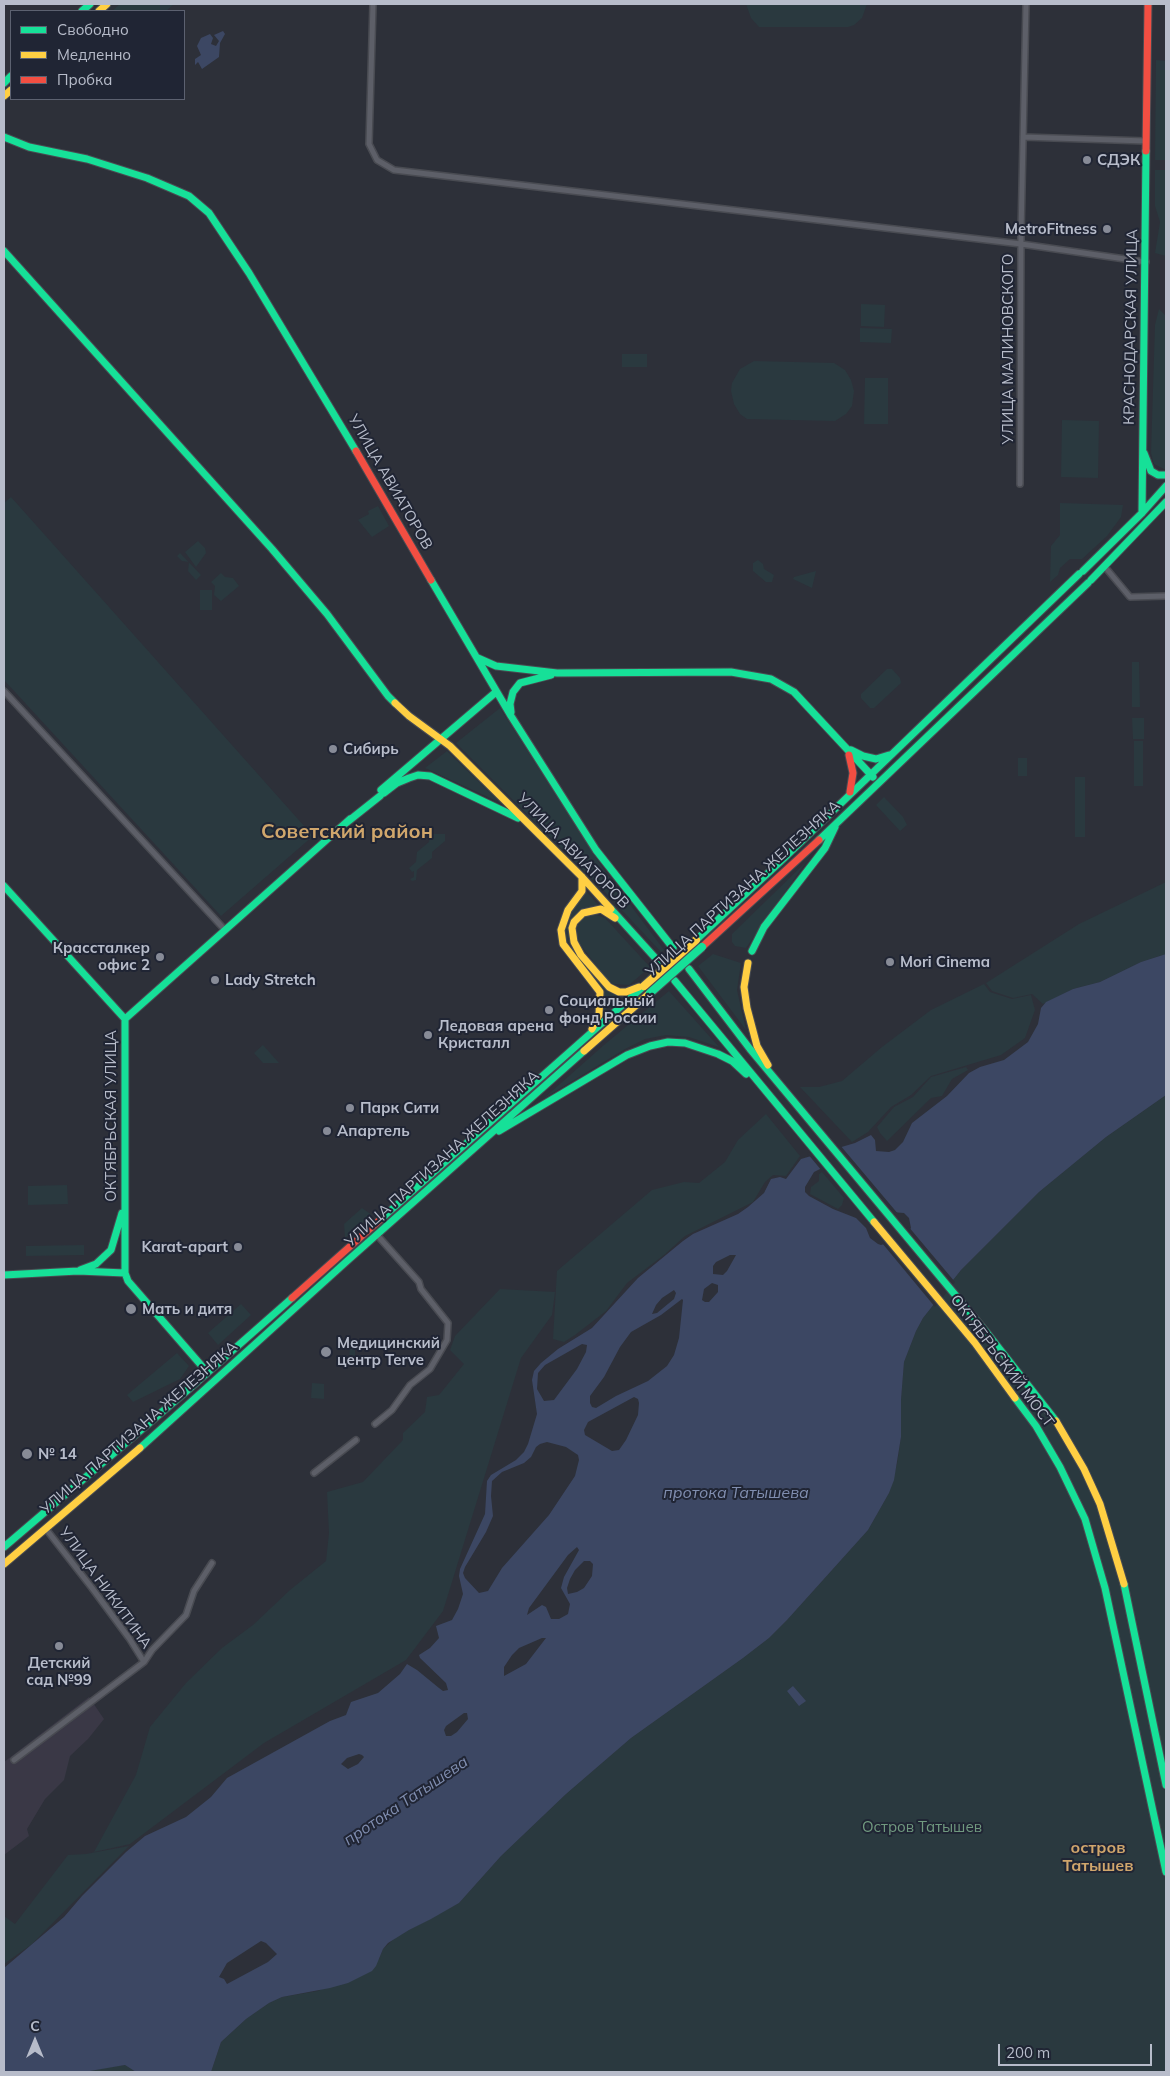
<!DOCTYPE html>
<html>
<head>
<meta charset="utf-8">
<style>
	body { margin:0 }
	#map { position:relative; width:1170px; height:2076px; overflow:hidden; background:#2d3039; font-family:Mulish,sans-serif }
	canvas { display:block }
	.frame { position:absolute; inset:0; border:5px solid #b7bcca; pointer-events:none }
	.legend { position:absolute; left:10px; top:10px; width:175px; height:90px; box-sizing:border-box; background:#202534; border:1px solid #5c6170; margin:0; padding:6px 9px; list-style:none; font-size:15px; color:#b7bcca }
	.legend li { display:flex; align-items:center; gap:10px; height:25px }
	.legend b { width:25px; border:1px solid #5c6170 }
	.north { position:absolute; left:10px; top:2016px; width:50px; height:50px; -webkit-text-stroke:4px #202534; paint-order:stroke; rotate:0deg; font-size:14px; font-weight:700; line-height:20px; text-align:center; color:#b7bcca }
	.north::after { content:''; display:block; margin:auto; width:18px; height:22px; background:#b7bcca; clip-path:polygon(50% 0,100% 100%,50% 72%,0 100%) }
	.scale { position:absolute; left:998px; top:2044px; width:154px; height:22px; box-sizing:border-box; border:2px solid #b7bcca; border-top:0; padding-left:6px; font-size:15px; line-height:18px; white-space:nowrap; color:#b7bcca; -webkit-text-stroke:4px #202534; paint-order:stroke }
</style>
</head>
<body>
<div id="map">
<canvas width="1170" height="2076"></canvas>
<div class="frame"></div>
<ul class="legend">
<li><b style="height:6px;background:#16e098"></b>Свободно</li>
<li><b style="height:6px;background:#ffcf43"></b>Медленно</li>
<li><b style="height:6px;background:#f24e42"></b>Пробка</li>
</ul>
<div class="north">С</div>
<div class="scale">200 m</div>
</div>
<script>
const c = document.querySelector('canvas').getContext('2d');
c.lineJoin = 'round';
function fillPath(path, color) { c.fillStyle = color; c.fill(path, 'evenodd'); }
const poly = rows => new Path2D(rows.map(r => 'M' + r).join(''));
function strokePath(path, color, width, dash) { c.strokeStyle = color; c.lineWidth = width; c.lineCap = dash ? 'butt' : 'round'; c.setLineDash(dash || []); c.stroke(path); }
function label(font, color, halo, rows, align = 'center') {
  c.font = font + ' Mulish,sans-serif'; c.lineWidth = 4; c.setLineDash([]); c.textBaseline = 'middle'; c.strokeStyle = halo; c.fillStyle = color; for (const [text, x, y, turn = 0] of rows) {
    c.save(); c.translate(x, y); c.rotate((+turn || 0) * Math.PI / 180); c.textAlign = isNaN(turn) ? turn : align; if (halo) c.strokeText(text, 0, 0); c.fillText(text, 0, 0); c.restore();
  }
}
fillPath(poly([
	[89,1697,104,1719,88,1739,70,1756,64,1780,45,1799,27,1829,29,1836,4,1855,4,1762]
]), '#3a3846');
fillPath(poly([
	[120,4,174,4,166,11,112,11],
	[746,4,867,4,862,18,854,25,848,27,759,27,751,18],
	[1156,60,1166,61,1166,160,1155,160],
	[1155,170,1166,170,1166,256,1155,253,1160,222,1155,206],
	[861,304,885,305,884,327,861,326],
	[1159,309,1166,316,1166,469,1164,469,1154,464,1151,453,1155,325],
	[860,328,892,329,891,343,860,342],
	[622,354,647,354,647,367,622,367],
	[754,361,834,363,845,370,851,380,854,391,852,406,846,414,835,421,747,419,740,414,734,404,731,391,732,383,740,369],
	[865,378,888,378,888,424,864,424],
	[1062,420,1099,421,1098,478,1061,477],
	[11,497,313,836,221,916,4,680,4,503],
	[1060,503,1123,505,1121,517,1107,536,1082,559,1070,559,1060,568,1058,575,1050,582,1051,546,1060,535],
	[378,506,389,526,372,537,358,520,369,514,368,511],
	[198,541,205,548,206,553,196,567,185,552],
	[180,553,201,575,196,580,188,571,189,562,182,561,177,556],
	[758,560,763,564,764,569,774,575,772,582,766,582,753,571,753,563],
	[816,571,812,588,793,579,794,577],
	[221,573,225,577,233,578,239,586,221,601,214,595,215,586,211,582],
	[200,590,212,590,212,610,200,610],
	[1132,662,1139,662,1140,707,1132,707],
	[887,669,892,669,900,678,901,683,874,708,870,708,861,698,861,694],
	[500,708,604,870,664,950,661,952,604,891,456,743],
	[1132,718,1144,718,1144,739,1133,739],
	[1134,741,1143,741,1143,786,1134,786],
	[447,751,501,803,425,768],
	[1018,758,1027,758,1027,776,1018,776],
	[1075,777,1085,777,1085,837,1075,837],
	[884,797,903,817,907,825,900,831,876,805],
	[430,834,445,834,445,841,432,852,432,858,417,870,416,880,412,881,410,879,414,877,414,871,412,872,409,868,416,862,417,852,429,842],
	[806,862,746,948,735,946,732,942,732,934],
	[1166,882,1166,954,1141,962,1100,982,1073,989,1043,1004,1032,994,1013,998,992,991,986,983,1079,924],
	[586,891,599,906,585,908,571,920,569,942,566,942,565,924,572,909],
	[590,913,605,918,650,967,629,985,613,984,606,978,576,939,577,926,584,917],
	[713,954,741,963,737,990,746,1030,698,966],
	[593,976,607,991,621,997,604,1011,604,992],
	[984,984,990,992,1012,999,1031,995,1035,1010,1025,1038,1001,1055,931,1076,911,1095,891,1107,868,1132,852,1142,800,1087,819,1087,842,1081,882,1047,931,1010],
	[669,991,719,1047,689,1037,666,1035,645,1039,625,1049,543,1099,604,1045],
	[263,1045,279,1063,263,1063,254,1053],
	[966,1067,968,1070,952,1079,942,1096,931,1098,887,1141,880,1133,877,1127,894,1107,913,1097,931,1077],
	[1166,1095,1166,2072,211,2072,221,2042,246,2019,269,2003,282,1997,318,1991,379,1959,383,1949,396,1937,459,1903,501,1856,566,1794,631,1738,743,1658,769,1638,787,1620,868,1530,889,1493,897,1464,901,1437,901,1400,904,1362,916,1331,923,1318,961,1270,1039,1192,1106,1137],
	[766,1114,800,1156,786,1176,773,1175,765,1182,753,1202,685,1236,664,1255,627,1283,606,1311,575,1335,564,1342,553,1339,557,1271,652,1190,684,1182,699,1183,725,1162,738,1140],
	[822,1172,844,1198,842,1205,838,1209,810,1194,811,1187,819,1181,819,1174],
	[67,1185,68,1204,28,1205,28,1186],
	[362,1208,372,1215,345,1238,344,1224],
	[84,1245,84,1255,26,1256,26,1246],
	[500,1289,555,1292,552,1315,521,1358,443,1611,406,1660,264,1743,130,1844,94,1852,136,1775,150,1727,186,1683,222,1648,253,1625,290,1590,326,1561,329,1533,327,1492,363,1482,403,1440,403,1433,425,1412,427,1397,439,1395,464,1364,450,1350,455,1336],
	[241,1304,251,1315,218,1345,208,1333],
	[350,1343,355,1344,355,1355,369,1355,368,1365,349,1364],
	[177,1353,189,1366,180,1379,133,1402,127,1395],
	[312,1383,324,1384,324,1399,311,1398],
	[129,1846,32,1944,4,1964,4,1916,15,1924,68,1855,86,1854],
	[125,2065,136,2072,84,2072,103,2068]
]), '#2a393f');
fillPath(poly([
	[223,31,225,34,220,43,219,57,202,69,198,62,195,65,195,59,201,55,197,46,201,38,210,34,213,38,211,44,216,46,219,41,214,35],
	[1166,954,1166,1095,1106,1137,1039,1192,961,1270,923,1318,916,1331,904,1362,901,1400,901,1437,894,1480,889,1493,868,1530,787,1620,769,1638,743,1658,631,1738,566,1794,501,1856,459,1903,431,1919,409,1930,388,1943,383,1949,376,1966,372,1971,348,1983,330,1988,282,1997,269,2003,246,2019,221,2042,211,2072,136,2072,125,2065,84,2072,4,2072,4,1968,64,1917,82,1896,126,1852,145,1836,186,1817,211,1797,227,1778,330,1721,346,1715,351,1702,378,1693,400,1674,407,1664,417,1670,439,1688,443,1691,448,1690,446,1683,420,1658,419,1655,430,1648,439,1638,436,1626,452,1620,458,1609,463,1594,459,1576,460,1569,485,1514,487,1481,491,1475,516,1460,524,1452,528,1444,537,1414,532,1380,534,1371,541,1363,558,1349,592,1328,638,1278,683,1241,693,1234,738,1214,748,1207,764,1193,771,1179,780,1177,786,1179,801,1159,855,1143,871,1135,875,1140,876,1151,889,1152,895,1150,903,1142,912,1123,947,1096,969,1073,980,1067,1004,1060,1028,1042,1038,1024,1041,1008,1046,1002,1073,989,1100,982,1141,962],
	[832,1163,847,1164,892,1212,904,1213,909,1218,911,1228,903,1238,881,1245,878,1244,870,1238,866,1228,856,1218,833,1209,809,1196,805,1192,805,1187,814,1172],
	[730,1255,736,1255,727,1271,723,1275,713,1274,713,1266,716,1262],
	[712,1283,718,1285,718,1292,709,1302,705,1302,702,1300,704,1289],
	[674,1290,676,1293,674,1299,657,1313,652,1314,656,1305,662,1298],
	[682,1299,683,1300,679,1338,674,1355,667,1366,648,1381,616,1396,596,1408,592,1407,590,1403,590,1396,604,1377,620,1347,631,1332,661,1315],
	[582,1344,587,1345,586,1352,577,1369,554,1400,544,1401,537,1389,538,1373,545,1365],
	[634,1397,638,1399,639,1403,638,1415,626,1440,619,1450,612,1451,585,1435,584,1430,588,1422],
	[547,1442,566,1447,578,1455,579,1460,575,1476,549,1515,502,1568,488,1591,479,1593,465,1578,463,1573,465,1567,486,1532,493,1516,491,1496,492,1481,502,1472,524,1463,531,1457,536,1447,540,1444],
	[577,1547,579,1550,564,1577,561,1588,570,1604,568,1614,559,1619,551,1619,546,1607,542,1605,527,1615,529,1608,568,1555],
	[584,1561,590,1561,593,1564,592,1576,584,1588,577,1592,568,1594,567,1588,570,1579,575,1570],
	[542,1638,546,1638,526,1664,504,1676,504,1667,512,1655,519,1648],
	[464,1713,467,1713,468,1719,457,1732,451,1736,446,1736,444,1730,446,1726],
	[359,1754,362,1755,364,1757,358,1764,348,1769,341,1764,347,1758],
	[261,1941,266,1943,277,1954,268,1962,227,1984,224,1979,219,1977,227,1963],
	[793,1686,806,1701,799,1706,787,1691]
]), '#3c4763');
fillPath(poly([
	[840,1145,899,1215,891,1214,846,1166,833,1166,822,1171,807,1153],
	[908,1226,955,1282,935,1307,882,1243,902,1236]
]), '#2d3039');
const street = poly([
	[373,4,369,144,377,160,394,170,1021,244,1146,262],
	[1023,137,1146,141],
	[1020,484,1021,233,1026,4],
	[1105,567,1130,597,1166,596],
	[4,691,225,930],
	[375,1424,392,1410,410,1385,430,1369,447,1340,448,1323,421,1289,419,1282,377,1235],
	[314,1473,356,1440],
	[46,1529,92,1588,129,1638,144,1662],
	[14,1760,144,1662,152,1650,186,1615,194,1591,212,1563]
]);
const fast = poly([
	[82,11,90,4],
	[4,83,11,76],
	[4,137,29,147,87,159,147,178,189,196,209,213,249,273,356,451],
	[4,251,272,549,327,614,388,696,395,703],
	[1144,453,1151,471,1158,475,1166,475],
	[1142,513,1146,151],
	[1083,571,1142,513,1166,486],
	[431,580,511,716,596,850,673,948],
	[1091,580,1166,502],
	[478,658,496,666,557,673,731,672,771,679,794,692,873,777],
	[511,712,510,704,513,692,520,683,551,675],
	[851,750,863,756,876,759,889,755],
	[381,790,496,692],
	[384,793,397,783,409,778,418,775,430,776,518,818],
	[346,823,380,796],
	[819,840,1088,583],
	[4,886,125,1019],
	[611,909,658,961],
	[696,940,780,862,1079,574],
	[752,951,764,927,825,848,835,827],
	[689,969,750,1049,987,1333,1056,1421],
	[675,981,874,1222],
	[499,1131,627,1055,650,1046,668,1042,685,1043,718,1054,732,1061,746,1074],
	[382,1218,644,986],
	[80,1270,96,1264,111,1250,122,1213],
	[4,1275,78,1271,125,1273],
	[207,1372,128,1281,125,1273,125,1019,350,819],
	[1015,1398,1036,1426,1060,1467,1085,1519,1105,1588,1166,1872],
	[140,1448,347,1261,584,1051],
	[4,1547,190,1388,292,1298],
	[1124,1584,1166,1785]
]);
const slow = poly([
	[99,11,107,4],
	[4,96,11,90],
	[395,703,409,716,450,746,582,877,611,909],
	[582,877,582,891,568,910,561,930,563,944,600,992,599,1015,592,1029],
	[615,918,601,909,583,913,574,922,572,928,574,942,581,955,609,987,619,992,626,992,639,987],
	[748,963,744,987,747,1008,757,1046,768,1065],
	[584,1051,650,993],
	[874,1222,975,1343,1015,1398],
	[1056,1421,1084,1469,1100,1504,1124,1584],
	[4,1564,140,1448]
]);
const jam = poly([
	[1146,151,1148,4],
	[356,451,431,580],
	[849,755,853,773,850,792],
	[702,947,819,840],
	[292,1298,382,1218]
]);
strokePath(street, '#494b52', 8);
strokePath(fast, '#494b52', 9);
strokePath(slow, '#494b52', 9);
strokePath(jam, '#494b52', 9);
strokePath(street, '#5d5f68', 5);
strokePath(fast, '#16e098', 7);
strokePath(slow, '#ffcf43', 7);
strokePath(jam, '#f24e42', 7);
const fastBridge = poly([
	[650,993,702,947]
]);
const slowBridge = poly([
	[644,986,696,940]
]);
strokePath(fastBridge, '#4b4d56', 10, []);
strokePath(slowBridge, '#4b4d56', 10, []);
strokePath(fastBridge, '#16e098', 8);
strokePath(slowBridge, '#ffcf43', 8);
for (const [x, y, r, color] of [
	[1087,160,5,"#878b97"],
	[1107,229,5,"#878b97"],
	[333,749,5,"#878b97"],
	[160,957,5,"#878b97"],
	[890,962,5,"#878b97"],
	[215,980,5,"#878b97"],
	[549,1010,5,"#878b97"],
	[428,1035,5,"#878b97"],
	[350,1108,5,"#878b97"],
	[327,1131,5,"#878b97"],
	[238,1247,5,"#878b97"],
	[131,1309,6,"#878b97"],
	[326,1352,6,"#878b97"],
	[27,1454,6,"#878b97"],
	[59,1646,5,"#878b97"]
]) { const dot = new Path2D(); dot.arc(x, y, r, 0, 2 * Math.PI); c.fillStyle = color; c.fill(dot); strokePath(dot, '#202534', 2); }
label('bold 15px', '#b7bcca', '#202534', [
	["СДЭК",1097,160],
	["MetroFitness",1097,229,"right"],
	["Сибирь",343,749],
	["Крассталкер",150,948,"right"],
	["офис 2",150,965,"right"],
	["Mori Cinema",900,962],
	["Lady Stretch",225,980],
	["Социальный",559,1001],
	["фонд России",559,1018],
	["Ледовая арена",438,1026],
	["Кристалл",438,1043],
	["Парк Сити",360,1108],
	["Апартель",337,1131],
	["Karat-apart",228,1247,"right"],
	["Мать и дитя",142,1309],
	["Медицинский",337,1343],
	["центр Terve",337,1360],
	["№ 14",38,1454],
	["Детский",59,1663,"center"],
	["сад №99",59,1680,"center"]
], 'left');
label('15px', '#b7bcca', '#202534', [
	["КРАСНОДАРСКАЯ УЛИЦА",1131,327,-89],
	["УЛИЦА МАЛИНОВСКОГО",1008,349,-90],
	["УЛИЦА АВИАТОРОВ",390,482,60],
	["УЛИЦА АВИАТОРОВ",573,851,46],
	["УЛИЦА ПАРТИЗАНА ЖЕЛЕЗНЯКА",743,889,-42],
	["ОКТЯБРЬСКАЯ УЛИЦА",111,1116,-90],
	["УЛИЦА ПАРТИЗАНА ЖЕЛЕЗНЯКА",442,1159,-42],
	["ОКТЯБРЬСКИЙ МОСТ",1002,1361,53],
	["УЛИЦА ПАРТИЗАНА ЖЕЛЕЗНЯКА",139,1428,-41],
	["УЛИЦА НИКИТИНА",105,1588,54]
]);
label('15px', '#70997f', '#202534', [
	["Остров Татышев",922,1827]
]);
label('italic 16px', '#808eb0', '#202534', [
	["протока Татышева",736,1493],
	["протока Татышева",406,1801,-34]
]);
label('bold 16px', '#d0a66c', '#202534', [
	["остров",1098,1848],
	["Татышев",1098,1866]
]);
label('bold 20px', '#d0a66c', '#202534', [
	["Советский район",347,832]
]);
</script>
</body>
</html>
